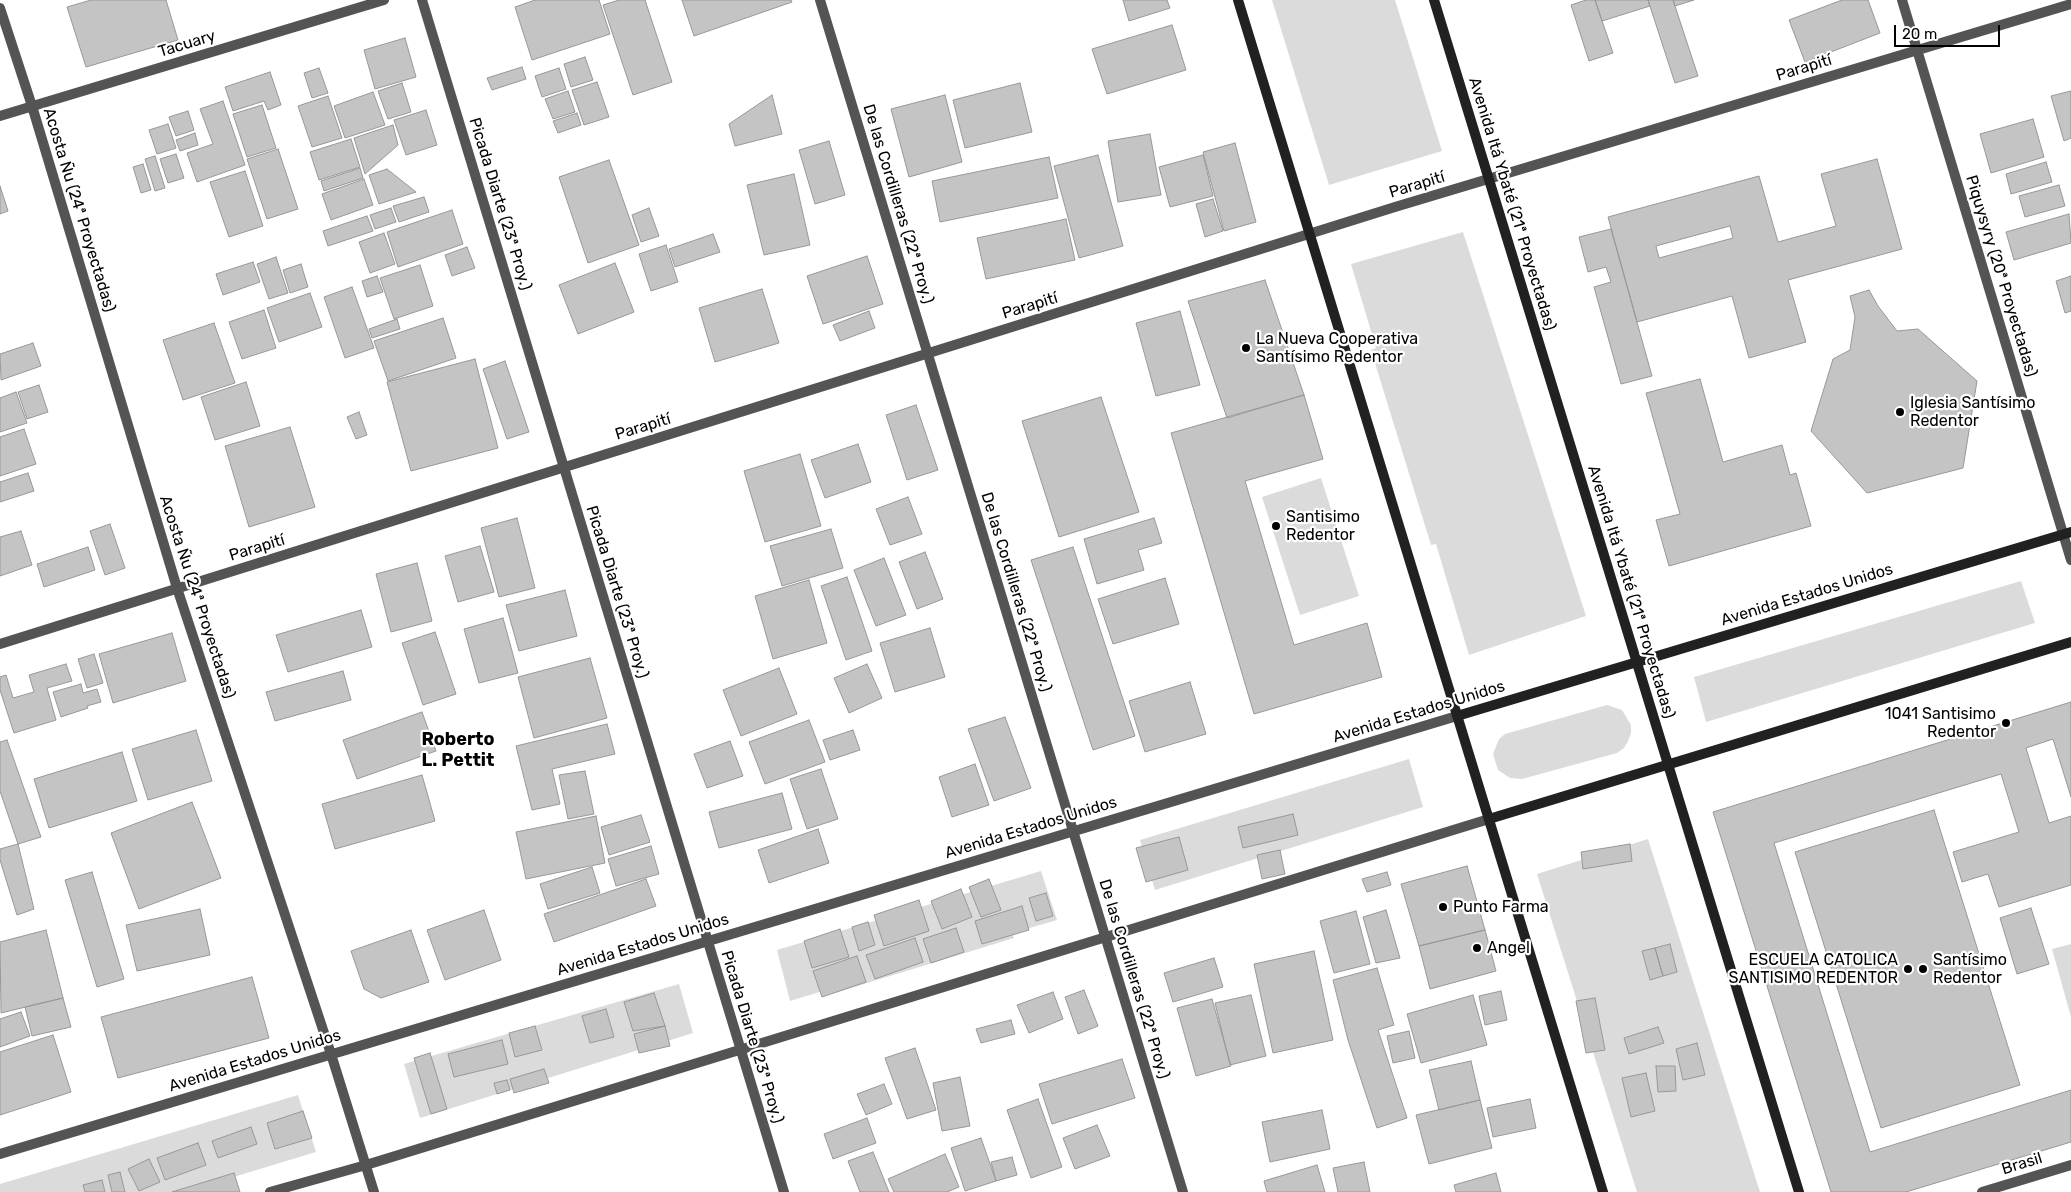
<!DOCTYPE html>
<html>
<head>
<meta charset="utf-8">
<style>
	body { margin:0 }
	#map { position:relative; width:2071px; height:1192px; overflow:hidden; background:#fff; font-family:Rubik,sans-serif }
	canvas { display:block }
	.scale { position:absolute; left:1894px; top:25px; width:106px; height:22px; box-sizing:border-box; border:2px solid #000; border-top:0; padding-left:6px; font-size:15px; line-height:18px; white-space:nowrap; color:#000; -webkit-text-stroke:4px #fff; paint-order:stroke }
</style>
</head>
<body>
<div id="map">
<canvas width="2071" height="1192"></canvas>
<div class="scale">20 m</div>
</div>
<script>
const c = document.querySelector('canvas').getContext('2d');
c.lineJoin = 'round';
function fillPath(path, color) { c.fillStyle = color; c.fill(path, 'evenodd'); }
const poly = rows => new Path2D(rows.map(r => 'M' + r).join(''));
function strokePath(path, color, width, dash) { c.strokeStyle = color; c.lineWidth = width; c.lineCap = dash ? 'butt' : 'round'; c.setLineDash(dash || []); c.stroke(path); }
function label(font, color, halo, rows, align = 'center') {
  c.font = font + ' Rubik,sans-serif'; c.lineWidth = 4.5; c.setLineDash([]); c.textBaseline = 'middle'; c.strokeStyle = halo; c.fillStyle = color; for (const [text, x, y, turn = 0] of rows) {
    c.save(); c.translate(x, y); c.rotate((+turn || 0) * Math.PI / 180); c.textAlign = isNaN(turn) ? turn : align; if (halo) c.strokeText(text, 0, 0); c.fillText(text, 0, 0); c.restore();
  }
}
fillPath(poly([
	[1272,0,1395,0,1442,151,1329,185],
	[1463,232,1586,616,1469,655,1436,544,1431,545,1371,350,1376,348,1351,264],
	[1321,478,1359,596,1300,615,1262,497],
	[2021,581,2035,623,1706,722,1694,677],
	[1607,705,1622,710,1631,725,1631,733,1628,741,1624,748,1617,753,1522,779,1510,778,1498,770,1493,754,1499,739,1505,734],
	[1409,759,1423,807,1155,890,1140,840],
	[1648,839,1760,1192,1637,1192,1537,874],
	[1041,871,1057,920,1012,933,1014,938,838,992,836,987,790,1001,777,950],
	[2071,944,2071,1017,2052,949],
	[679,984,693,1033,420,1118,404,1064],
	[298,1095,316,1152,184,1192,0,1192,0,1184]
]), '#dbdbdb');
const building = poly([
	[91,0,166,0,178,40,86,67,67,7,91,0],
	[535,0,599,0,610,34,532,60,515,7,535,0],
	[619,0,645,0,672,82,633,95,603,5,619,0],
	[682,0,791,0,792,2,694,36,682,0],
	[1123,0,1167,0,1170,8,1129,21,1123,0],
	[1586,0,1595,0,1613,53,1589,61,1571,5,1586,0],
	[1595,0,1648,0,1650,6,1602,21,1595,0],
	[1648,0,1673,0,1698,76,1675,83,1648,0],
	[1673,0,1694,0,1675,6,1673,0],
	[1842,0,1868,0,1880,33,1805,62,1789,20,1842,0],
	[1172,25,1186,70,1107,94,1092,49,1172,25],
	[405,38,416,77,375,89,364,50,405,38],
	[585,57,593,80,571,87,564,64,585,57],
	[522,67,526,79,492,90,487,78,522,67],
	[319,68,328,93,312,98,304,73,319,68],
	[559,68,566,89,542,97,535,76,559,68],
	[270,72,281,105,268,110,264,101,233,111,225,87,270,72],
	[597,82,609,117,584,125,572,90,597,82],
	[402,83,411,112,388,119,378,91,402,83],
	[1020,83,1032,132,965,148,953,100,1020,83],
	[568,91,575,112,553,119,545,99,568,91],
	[2071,91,2071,138,2064,141,2051,96,2071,91],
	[373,92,385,125,345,138,334,106,373,92],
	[772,95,782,134,735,146,729,124,772,95],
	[945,95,962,162,909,177,891,109,945,95],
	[328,96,342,138,312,147,298,106,328,96],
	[223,101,245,165,197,182,187,153,213,144,200,109,223,101],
	[262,105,276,148,247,157,233,114,262,105],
	[426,110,437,145,406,155,394,120,426,110],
	[188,111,194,130,176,136,169,117,188,111],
	[577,113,581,125,558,133,553,121,577,113],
	[2033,119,2044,157,1991,173,1980,134,2033,119],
	[168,124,176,148,157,154,149,130,168,124],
	[393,125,398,145,365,174,354,138,393,125],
	[195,133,198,145,180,151,176,140,195,133],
	[1150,134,1161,195,1118,202,1108,141,1150,134],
	[351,139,360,167,319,180,310,152,351,139],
	[829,141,845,195,815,204,799,150,829,141],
	[1235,143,1256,222,1224,231,1203,152,1235,143],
	[278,149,298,209,267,219,247,159,278,149],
	[176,154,184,178,168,183,160,159,176,154],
	[1098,155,1123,246,1079,258,1054,166,1098,155],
	[1203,155,1213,196,1170,207,1159,167,1203,155],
	[155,156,165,188,155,191,145,159,155,156],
	[1049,157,1058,198,940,222,932,181,1049,157],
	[1877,159,1902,249,1788,280,1806,342,1749,358,1732,296,1637,322,1608,217,1759,176,1778,242,1836,226,1821,174,1877,159],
	[1730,226,1733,238,1659,258,1656,246,1730,226],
	[609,160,639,245,588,263,559,177,609,160],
	[2046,162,2052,182,2011,194,2006,174,2046,162],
	[143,164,151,190,141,193,133,167,143,164],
	[360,168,363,178,324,191,321,181,360,168],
	[387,169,416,192,379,204,369,175,387,169],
	[245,171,263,226,229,237,210,182,245,171],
	[794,174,810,245,764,255,747,185,794,174],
	[364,179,373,205,331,220,322,194,364,179],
	[2059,185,2065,206,2025,217,2019,196,2059,185],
	[0,186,8,211,0,214,0,186],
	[424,197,429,212,399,222,393,206,424,197],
	[1213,199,1223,231,1205,237,1196,204,1213,199],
	[391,208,396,222,375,229,370,215,391,208],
	[649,208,659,236,641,242,632,215,649,208],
	[452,210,463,244,398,267,387,232,452,210],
	[2069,214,2071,243,2014,260,2006,232,2069,214],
	[367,216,373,231,328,246,323,231,367,216],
	[1066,219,1075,260,986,279,977,238,1066,219],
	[1611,229,1652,376,1621,384,1594,287,1611,282,1606,267,1588,272,1579,237,1611,229],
	[384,233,395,264,370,273,359,242,384,233],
	[713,234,720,252,675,267,669,249,713,234],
	[666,245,678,282,651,291,639,254,666,245],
	[467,247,475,268,452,276,445,255,467,247],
	[867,256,883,304,823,324,807,276,867,256],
	[276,257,288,293,269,299,257,264,276,257],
	[253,262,260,282,223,295,216,274,253,262],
	[615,263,634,312,578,334,559,285,615,263],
	[301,264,308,287,290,293,283,270,301,264],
	[420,265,433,306,394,319,380,278,420,265],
	[377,276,383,292,367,297,362,281,377,276],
	[2071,276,2071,311,2065,313,2056,281,2071,276],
	[1265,280,1304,395,1227,418,1188,301,1265,280],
	[352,287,374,348,345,358,324,297,352,287],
	[762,289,779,343,715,362,699,308,762,289],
	[1869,290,1878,306,1897,331,1918,329,1977,381,1963,468,1867,493,1811,431,1833,359,1850,350,1855,317,1850,296,1869,290],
	[310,293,322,327,279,342,267,308,310,293],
	[264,310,276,348,242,359,229,322,264,310],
	[869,311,875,328,840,341,833,325,869,311],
	[1180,311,1200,385,1156,396,1136,323,1180,311],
	[443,318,456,358,388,381,374,341,443,318],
	[397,319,400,329,372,338,369,329,397,319],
	[214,323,235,383,183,400,163,340,214,323],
	[33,343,41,366,1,380,0,354,33,343],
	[475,359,498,448,411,471,387,382,475,359],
	[505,361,529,432,507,439,483,369,505,361],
	[1700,379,1723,462,1782,445,1790,475,1796,473,1811,526,1669,566,1656,520,1680,514,1646,393,1700,379],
	[246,382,260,426,215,440,201,397,246,382],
	[39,385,48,412,27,419,18,392,39,385],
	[16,392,27,423,0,432,0,398,16,392],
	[1304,395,1323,459,1245,481,1294,645,1367,623,1382,677,1254,714,1171,433,1304,395],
	[1101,397,1139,512,1059,537,1022,421,1101,397],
	[916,405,938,470,907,480,886,415,916,405],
	[359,412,367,435,356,439,347,417,359,412],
	[290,427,315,507,249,527,225,446,290,427],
	[24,429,36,464,0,476,0,437,24,429],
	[858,444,871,482,825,498,811,460,858,444],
	[800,454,821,526,765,542,744,471,800,454],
	[28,473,34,491,0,502,0,482,28,473],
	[908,497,922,534,890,545,876,509,908,497],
	[517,518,535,588,499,597,481,528,517,518],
	[1154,518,1162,543,1138,550,1144,570,1097,584,1084,539,1154,518],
	[110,524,125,568,105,575,90,531,110,524],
	[831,529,843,568,782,586,770,546,831,529],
	[21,531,32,565,0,576,0,537,21,531],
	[480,546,494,592,458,602,445,556,480,546],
	[88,547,95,570,44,587,37,564,88,547],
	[1073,547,1135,736,1093,750,1031,560,1073,547],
	[925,552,943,599,917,609,899,562,925,552],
	[884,558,906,615,876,626,854,570,884,558],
	[417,563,432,621,391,632,376,574,417,563],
	[847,577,872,651,846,660,821,586,847,577],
	[1165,578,1179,624,1113,644,1098,599,1165,578],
	[809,580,827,643,773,659,755,596,809,580],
	[565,590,577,636,519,651,506,605,565,590],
	[361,610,372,647,288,672,276,635,361,610],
	[503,618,518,673,479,683,464,629,503,618],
	[930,628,945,677,895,692,880,643,930,628],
	[435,632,456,694,423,705,402,643,435,632],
	[172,633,186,681,113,703,99,654,172,633],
	[94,654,103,683,87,688,78,659,94,654],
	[590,658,607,718,534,738,518,677,590,658],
	[66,664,72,681,47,688,56,720,14,733,0,690,0,677,6,675,13,698,34,692,29,675,66,664],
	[867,664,882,698,849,713,834,678,867,664],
	[779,668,797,714,741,736,723,690,779,668],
	[343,671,351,700,275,721,266,692,343,671],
	[1190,682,1206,734,1145,752,1129,701,1190,682],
	[81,684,83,693,97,689,101,702,87,706,88,708,61,717,53,692,81,684],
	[2071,702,2071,797,2053,739,2026,748,2049,823,2071,816,2071,885,1999,907,1988,874,1962,882,1953,852,2019,832,2001,774,1774,843,1870,1152,2071,1090,2071,1142,1906,1192,1831,1192,1713,812,2071,702],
	[422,712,436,751,357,779,343,740,422,712],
	[1005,717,1031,788,994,801,968,729,1005,717],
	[809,720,825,762,765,784,749,742,809,720],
	[607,724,615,754,552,769,560,804,532,810,516,746,607,724],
	[196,730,212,781,148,800,132,749,196,730],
	[853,730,860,750,830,760,823,740,853,730],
	[7,740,41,837,18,844,0,791,0,742,7,740],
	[730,741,743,776,707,788,694,754,730,741],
	[122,752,137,801,49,828,34,779,122,752],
	[975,764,989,805,952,817,939,777,975,764],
	[821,769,838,819,807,829,790,779,821,769],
	[585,771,594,814,568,819,559,775,585,771],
	[422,775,435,821,335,849,322,804,422,775],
	[782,793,792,829,719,848,709,812,782,793],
	[192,802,221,878,139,909,111,833,192,802],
	[1934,810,2020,1085,1881,1128,1795,852,1934,810],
	[1293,814,1298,835,1243,848,1238,827,1293,814],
	[641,815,650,842,609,855,601,827,641,815],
	[596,816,605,863,526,879,516,832,596,816],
	[818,829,829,863,769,883,758,850,818,829],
	[1179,837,1188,870,1146,882,1136,848,1179,837],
	[18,844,34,909,17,915,0,860,0,849,18,844],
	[1630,844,1632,861,1583,869,1581,852,1630,844],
	[651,846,659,874,616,886,608,859,651,846],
	[1280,850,1285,874,1262,879,1257,855,1280,850],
	[1467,866,1485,930,1419,946,1401,884,1467,866],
	[592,867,600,893,548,909,540,884,592,867],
	[92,872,124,979,97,987,65,880,92,872],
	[1387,872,1391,885,1367,892,1362,879,1387,872],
	[646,879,656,906,554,942,544,914,646,879],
	[989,879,1001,910,981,917,969,887,989,879],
	[961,889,972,917,942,929,931,901,961,889],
	[1046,893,1053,916,1036,921,1029,898,1046,893],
	[919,900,929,931,884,946,874,915,919,900],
	[1022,906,1029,930,982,944,975,921,1022,906],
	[2031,908,2049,964,2017,974,2000,918,2031,908],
	[200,909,210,955,137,971,126,925,200,909],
	[484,910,501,960,445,980,427,930,484,910],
	[1386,910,1400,958,1376,963,1363,917,1386,910],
	[1356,911,1370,964,1334,973,1320,921,1356,911],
	[868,922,875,945,859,951,852,927,868,922],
	[956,928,964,952,931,963,923,939,956,928],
	[840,929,849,957,812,968,804,941,840,929],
	[46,930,63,998,1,1013,0,942,46,930],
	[411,930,429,982,381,998,364,989,351,951,411,930],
	[1485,930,1496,971,1430,989,1419,946,1485,930],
	[915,938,923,962,875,979,866,955,915,938],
	[1670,944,1677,972,1663,976,1655,948,1670,944],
	[1655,948,1663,976,1650,980,1642,951,1655,948],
	[1314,951,1333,1040,1273,1053,1254,964,1314,951],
	[857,956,866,982,822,997,813,971,857,956],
	[1214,958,1223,987,1173,1002,1164,973,1214,958],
	[1377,968,1394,1025,1378,1030,1407,1118,1377,1128,1348,1040,1333,980,1377,968],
	[252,977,269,1038,118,1078,101,1017,252,977],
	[1084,990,1098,1026,1078,1034,1065,997,1084,990],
	[1501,991,1507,1020,1485,1025,1479,996,1501,991],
	[1053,992,1063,1019,1029,1033,1017,1005,1053,992],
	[654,993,665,1026,633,1031,624,1002,654,993],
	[1251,995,1266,1056,1230,1065,1215,1003,1251,995],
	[1473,995,1487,1045,1421,1063,1407,1014,1473,995],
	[63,998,71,1027,32,1036,25,1007,63,998],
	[1595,998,1605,1050,1586,1053,1576,1001,1595,998],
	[1212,999,1231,1066,1196,1076,1177,1008,1212,999],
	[606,1009,614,1037,590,1043,582,1016,606,1009],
	[21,1012,30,1036,0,1047,0,1019,21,1012],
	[1011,1020,1015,1034,981,1043,976,1029,1011,1020],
	[535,1026,542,1050,515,1057,509,1033,535,1026],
	[665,1026,670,1046,639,1053,634,1034,665,1026],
	[1658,1027,1664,1043,1629,1054,1624,1038,1658,1027],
	[1409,1031,1415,1058,1393,1063,1387,1036,1409,1031],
	[53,1035,71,1092,0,1115,0,1052,53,1035],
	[502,1040,508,1064,454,1077,448,1054,502,1040],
	[1697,1043,1705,1075,1683,1080,1676,1049,1697,1043],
	[915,1048,936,1110,907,1119,885,1058,915,1048],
	[430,1053,447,1109,431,1114,414,1058,430,1053],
	[1122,1059,1135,1098,1052,1124,1039,1084,1122,1059],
	[1471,1061,1480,1100,1439,1110,1429,1070,1471,1061],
	[1656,1066,1675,1066,1676,1091,1658,1092,1656,1066],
	[544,1069,549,1083,514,1093,510,1079,544,1069],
	[1646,1073,1655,1111,1631,1117,1622,1078,1646,1073],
	[960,1077,970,1126,942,1131,933,1083,960,1077],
	[507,1080,510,1090,497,1094,494,1083,507,1080],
	[884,1084,892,1104,866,1115,857,1094,884,1084],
	[1038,1099,1062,1167,1031,1178,1007,1110,1038,1099],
	[1530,1099,1536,1128,1493,1137,1487,1108,1530,1099],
	[1480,1100,1492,1148,1429,1164,1416,1115,1480,1100],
	[1322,1110,1330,1149,1270,1162,1262,1122,1322,1110],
	[303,1111,312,1138,275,1149,267,1123,303,1111],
	[867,1118,876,1143,833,1159,824,1134,867,1118],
	[1097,1125,1110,1156,1075,1169,1063,1138,1097,1125],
	[251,1127,257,1144,218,1158,212,1141,251,1127],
	[981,1138,996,1181,965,1191,951,1148,981,1138],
	[198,1143,206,1165,165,1180,157,1158,198,1143],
	[873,1152,889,1192,860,1192,848,1161,873,1152],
	[945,1154,959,1187,947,1192,894,1192,888,1179,945,1154],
	[1012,1157,1017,1175,996,1181,991,1162,1012,1157],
	[149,1159,160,1182,139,1191,128,1169,149,1159],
	[1364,1162,1370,1192,1338,1192,1333,1168,1364,1162],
	[1317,1165,1325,1192,1267,1192,1264,1181,1317,1165],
	[120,1172,125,1192,112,1192,108,1175,120,1172],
	[234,1173,240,1192,172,1192,234,1173],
	[1496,1173,1501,1192,1456,1192,1454,1185,1496,1173],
	[102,1180,105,1192,85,1192,83,1185,102,1180]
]);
fillPath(building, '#c4c4c4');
strokePath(building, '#989898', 1);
strokePath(poly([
	[422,0,784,1192],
	[820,0,1183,1192],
	[1902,0,2071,560],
	[0,8,32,106,177,588,331,1054,374,1192],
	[0,116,384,0],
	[0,644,1395,207,2071,4],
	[0,1154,1457,716],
	[270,1192,366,1165,1489,819],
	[1982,1192,2071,1165]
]), '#545454', 10);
strokePath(poly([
	[1238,0,1603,1192],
	[1434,0,1799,1192],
	[1457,716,2071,532],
	[1489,819,2071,642]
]), '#212121', 10);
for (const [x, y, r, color] of [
	[1246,348,5,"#000"],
	[1900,412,5,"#000"],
	[1276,526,5,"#000"],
	[2006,723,5,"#000"],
	[1443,907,5,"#000"],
	[1477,948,5,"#000"],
	[1908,969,5,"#000"],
	[1923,969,5,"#000"]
]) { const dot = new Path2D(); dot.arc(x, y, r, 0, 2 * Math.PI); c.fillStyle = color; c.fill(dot); strokePath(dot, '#fff', 2); }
label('16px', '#000', '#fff', [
	["Tacuary",187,44,-17],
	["Parapití",1804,68,-17],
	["Parapití",1417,185,-17],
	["Picada Diarte (23ª Proy.)",500,204,73],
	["De las Cordilleras (22ª Proy.)",898,204,73],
	["Avenida Itá Ybaté (21ª Proyectadas)",1512,204,73],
	["Acosta Ñu (24ª Proyectadas)",79,210,73],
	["Piquysyry (20ª Proyectadas)",2001,276,73],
	["Parapití",1030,306,-17],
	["Parapití",643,427,-17],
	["Parapití",257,548,-17],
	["Picada Diarte (23ª Proy.)",617,592,73],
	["De las Cordilleras (22ª Proy.)",1016,592,73],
	["Avenida Itá Ybaté (21ª Proyectadas)",1631,592,73],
	["Avenida Estados Unidos",1807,595,-17],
	["Acosta Ñu (24ª Proyectadas)",197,597,72],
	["Avenida Estados Unidos",1419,712,-17],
	["Avenida Estados Unidos",1031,828,-17],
	["Avenida Estados Unidos",643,945,-17],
	["De las Cordilleras (22ª Proy.)",1134,979,73],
	["Picada Diarte (23ª Proy.)",752,1037,73],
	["Avenida Estados Unidos",255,1061,-17],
	["Brasil",2022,1164,-17]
]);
label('16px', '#000', '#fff', [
	["La Nueva Cooperativa",1256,339],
	["Santísimo Redentor",1256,357],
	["Iglesia Santísimo",1910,403],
	["Redentor",1910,421],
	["Santisimo",1286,517],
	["Redentor",1286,535],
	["1041 Santisimo",1996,714,"right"],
	["Redentor",1996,732,"right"],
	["Punto Farma",1453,907],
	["Angel",1487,948],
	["ESCUELA CATOLICA",1898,960,"right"],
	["SANTISIMO REDENTOR",1898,978,"right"],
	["Santísimo",1933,960],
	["Redentor",1933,978]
], 'left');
label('bold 18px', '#000', '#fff', [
	["Roberto",458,740],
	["L. Pettit",458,761]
]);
</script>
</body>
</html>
